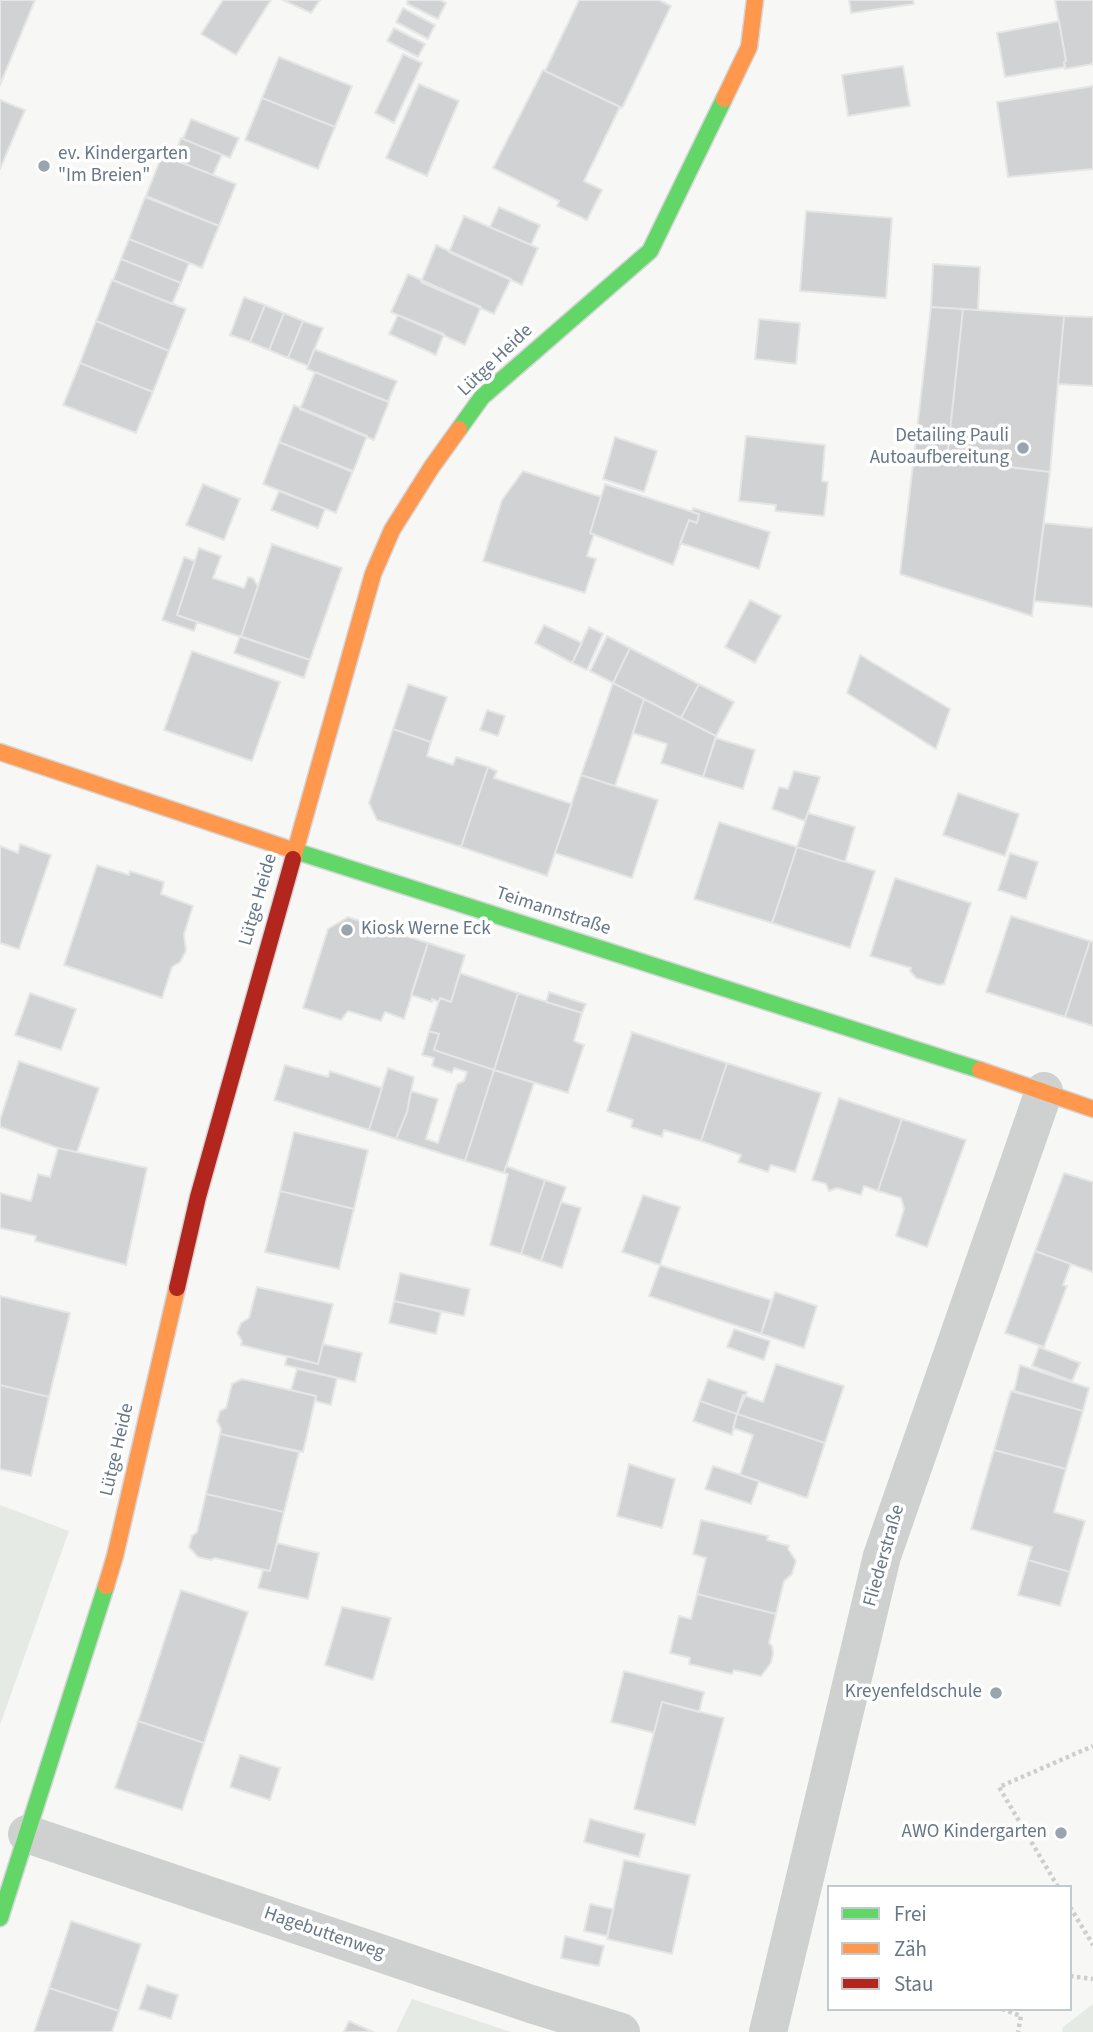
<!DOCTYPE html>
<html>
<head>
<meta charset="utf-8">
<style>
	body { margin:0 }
	#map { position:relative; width:1093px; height:2032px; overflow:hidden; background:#f7f7f6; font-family:"Source Sans 3",sans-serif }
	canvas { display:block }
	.legend { position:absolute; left:827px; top:1885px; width:245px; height:126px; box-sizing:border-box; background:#fff; border:2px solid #c2c9cf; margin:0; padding:9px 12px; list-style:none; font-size:21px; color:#677787 }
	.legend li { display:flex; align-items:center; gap:14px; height:35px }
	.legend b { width:35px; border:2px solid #c2c9cf }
</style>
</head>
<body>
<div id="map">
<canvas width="1093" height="2032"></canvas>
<ul class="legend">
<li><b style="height:9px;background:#63d668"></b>Frei</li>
<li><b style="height:9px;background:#ff974d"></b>Zäh</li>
<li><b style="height:9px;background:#b3261e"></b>Stau</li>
</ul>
</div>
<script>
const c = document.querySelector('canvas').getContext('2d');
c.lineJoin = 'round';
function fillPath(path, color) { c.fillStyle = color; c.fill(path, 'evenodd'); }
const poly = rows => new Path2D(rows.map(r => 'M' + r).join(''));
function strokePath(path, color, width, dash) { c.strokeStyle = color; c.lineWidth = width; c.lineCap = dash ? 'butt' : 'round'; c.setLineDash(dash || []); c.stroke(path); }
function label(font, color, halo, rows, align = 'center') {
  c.font = font + ' "Source Sans 3",sans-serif'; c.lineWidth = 7; c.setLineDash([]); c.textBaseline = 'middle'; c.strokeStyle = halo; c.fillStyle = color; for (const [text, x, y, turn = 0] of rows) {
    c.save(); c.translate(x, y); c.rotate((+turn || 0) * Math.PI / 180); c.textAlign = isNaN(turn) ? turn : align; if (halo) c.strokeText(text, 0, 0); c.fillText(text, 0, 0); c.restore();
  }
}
fillPath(poly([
	[0,1505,69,1531,0,1725],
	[412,1999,511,2032,396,2032],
	[1093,2004,1093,2032,1062,2032,1063,2027]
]), '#e6eae4');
const building = poly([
	[0,0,35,0,0,85,0,0],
	[223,0,271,0,236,55,201,34,223,0],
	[283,0,320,0,311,13,283,0],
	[408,0,440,0,446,3,438,19,407,4,408,0],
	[579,0,659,0,671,6,622,108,545,71,579,0],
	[849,0,913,0,914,4,851,13,849,0],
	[1055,0,1093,0,1093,64,1065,69,1064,62,1066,61,1055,0],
	[403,8,435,25,428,39,396,22,403,8],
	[1059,21,1066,61,1064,62,1065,67,1005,77,997,33,1059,21],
	[394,28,425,44,418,57,387,41,394,28],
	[403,54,422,63,394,123,375,113,403,54],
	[279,57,352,86,335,127,262,98,279,57],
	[903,66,910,106,848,116,842,75,903,66],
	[543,70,620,107,584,181,602,190,587,220,557,206,559,201,493,168,543,70],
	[419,84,459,101,427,176,386,158,419,84],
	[1093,86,1093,169,1008,177,997,102,1093,86],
	[262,98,335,127,318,169,245,140,262,98],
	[0,100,25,110,0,169,0,100],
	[191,119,239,138,230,158,183,139,191,119],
	[181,138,222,155,213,175,173,159,181,138],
	[162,155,236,184,219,226,146,196,162,155],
	[145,197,219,226,202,268,129,239,145,197],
	[499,207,540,225,531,245,490,227,499,207],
	[806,211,892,218,886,298,800,291,806,211],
	[464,216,538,248,522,285,449,252,464,216],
	[129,239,189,263,181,283,121,259,129,239],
	[436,245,511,279,494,314,421,282,436,245],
	[121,259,181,283,172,304,113,280,121,259],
	[933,264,980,267,978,310,931,307,933,264],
	[408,274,481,307,465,345,391,312,408,274],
	[112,280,186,309,169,351,96,321,112,280],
	[244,297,265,305,250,342,230,335,244,297],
	[265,305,284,313,269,350,250,342,265,305],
	[931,307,963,309,947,459,914,456,931,307],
	[963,309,1064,316,1050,472,947,459,963,309],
	[284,313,303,321,288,358,269,350,284,313],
	[398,315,444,334,436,355,389,334,398,315],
	[1064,316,1093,317,1093,386,1058,384,1064,316],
	[759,319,800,323,796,364,755,359,759,319],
	[96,321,169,351,153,392,80,363,96,321],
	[303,321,323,328,308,366,288,358,303,321],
	[314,349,397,381,388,402,307,369,314,349],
	[80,363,153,392,136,433,63,405,80,363],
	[315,372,389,402,374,440,300,409,315,372],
	[294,405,367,436,353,472,279,442,294,405],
	[746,436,825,445,822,481,828,482,824,516,775,511,776,505,739,501,746,436],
	[615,437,657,451,644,492,603,479,615,437],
	[279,442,353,471,336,513,263,484,279,442],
	[914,456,1050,472,1032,616,900,574,914,456],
	[523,471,601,497,590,533,594,534,587,556,596,559,585,593,483,561,502,500,523,471],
	[203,484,240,499,224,540,186,525,203,484],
	[605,484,699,514,697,523,689,520,673,565,590,533,605,484],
	[279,491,325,509,318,528,271,510,279,491],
	[693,508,770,532,759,569,680,543,689,520,697,523,699,514,692,512,693,508],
	[1044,523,1093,528,1093,607,1034,601,1044,523],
	[272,544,342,568,310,660,241,637,272,544],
	[199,548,221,556,213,578,244,588,248,577,253,578,258,586,241,637,177,615,199,548],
	[184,557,195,561,177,615,197,622,194,631,162,620,184,557],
	[750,600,781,616,755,663,725,647,750,600],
	[544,625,582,643,572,663,535,643,544,625],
	[589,627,603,634,587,670,572,663,589,627],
	[240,636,310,660,304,678,234,653,240,636],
	[607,636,630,648,613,683,590,671,607,636],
	[630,648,699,684,681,718,613,683,630,648],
	[192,651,280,682,252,761,164,730,192,651],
	[860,655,950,709,936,749,847,693,860,655],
	[613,683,644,699,615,786,581,775,613,683],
	[408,684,447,697,431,742,393,729,408,684],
	[699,684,734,702,716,736,681,718,699,684],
	[644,699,716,736,703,777,661,763,667,744,633,733,644,699],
	[487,710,505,716,498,736,480,730,487,710],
	[393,729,431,742,427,756,453,765,456,757,488,767,461,847,377,820,369,803,393,729],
	[716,738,755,750,743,789,703,777,716,738],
	[488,767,497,771,494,778,572,804,547,876,461,847,488,767],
	[794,771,820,777,805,821,772,809,779,787,788,789,794,771],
	[581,775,658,800,632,878,555,853,581,775],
	[958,793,1019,814,1005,856,943,835,958,793],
	[808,813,855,827,845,862,797,847,808,813],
	[719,822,797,847,772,923,694,899,719,822],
	[20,844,51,855,19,949,0,943,0,846,18,853,20,844],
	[797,847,875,871,850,948,772,923,797,847],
	[1010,853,1038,862,1026,899,998,890,1010,853],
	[97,865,129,875,130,871,164,882,161,894,193,906,184,934,186,951,180,962,172,967,162,998,64,965,97,865],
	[895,878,971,903,944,984,939,985,916,978,910,971,911,968,870,956,895,878],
	[1011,916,1090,941,1065,1017,986,992,1011,916],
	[348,917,428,943,404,1019,385,1012,381,1021,348,1011,341,1020,303,1008,328,929,348,917],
	[1090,941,1093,942,1093,1026,1065,1017,1090,941],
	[428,943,465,955,451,1002,440,998,439,1002,432,999,432,1002,411,995,428,943],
	[460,973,518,993,494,1070,434,1050,439,1034,429,1031,440,998,451,1002,460,973],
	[549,992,586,1004,582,1013,546,1002,549,992],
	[30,993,76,1009,61,1050,15,1035,30,993],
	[518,993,582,1013,574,1041,584,1045,568,1093,494,1070,518,993],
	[429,1031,439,1034,434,1050,494,1070,465,1161,396,1139,407,1112,411,1091,438,1099,426,1139,438,1143,457,1084,464,1081,467,1072,454,1068,452,1073,432,1066,434,1058,422,1055,429,1031],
	[632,1032,727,1063,701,1141,664,1130,662,1137,631,1127,633,1120,607,1111,632,1032],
	[19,1061,99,1088,77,1152,58,1148,0,1127,0,1120,19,1061],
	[727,1063,821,1093,795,1172,771,1165,768,1172,738,1162,741,1155,701,1141,727,1063],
	[285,1065,328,1077,330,1071,382,1088,369,1130,274,1100,285,1065],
	[388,1068,414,1077,407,1112,396,1139,369,1130,388,1068],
	[494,1070,534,1083,504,1173,465,1161,494,1070],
	[839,1098,902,1119,878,1191,864,1186,861,1195,837,1188,829,1191,826,1184,812,1180,839,1098],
	[902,1119,966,1140,927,1247,896,1236,904,1209,901,1198,878,1191,902,1119],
	[294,1132,368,1150,354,1209,280,1191,294,1132],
	[58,1148,147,1168,126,1265,35,1241,36,1236,0,1228,0,1193,31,1201,38,1174,50,1177,58,1148],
	[506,1166,545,1180,521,1254,490,1245,508,1174,504,1173,506,1166],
	[1064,1173,1093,1182,1093,1272,1035,1251,1064,1173],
	[545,1180,566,1187,541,1261,521,1254,545,1180],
	[280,1191,354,1209,339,1269,265,1252,280,1191],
	[643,1195,680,1207,660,1265,622,1252,643,1195],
	[561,1202,581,1208,562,1268,541,1261,561,1202],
	[1035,1251,1071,1264,1063,1285,1067,1286,1044,1347,1005,1333,1035,1251],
	[660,1265,771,1300,761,1334,649,1296,660,1265],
	[400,1273,470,1289,464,1316,394,1301,400,1273],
	[257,1287,333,1304,318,1364,241,1345,242,1341,237,1333,241,1323,249,1318,257,1287],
	[775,1292,817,1306,804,1348,761,1334,775,1292],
	[0,1296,70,1313,49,1397,0,1385,0,1296],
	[394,1301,441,1312,436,1334,389,1323,394,1301],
	[734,1329,770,1341,764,1360,727,1347,734,1329],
	[323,1344,362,1353,355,1382,285,1365,287,1356,318,1364,323,1344],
	[1039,1347,1080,1363,1072,1381,1032,1366,1039,1347],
	[776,1364,844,1386,825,1443,737,1414,743,1395,763,1402,776,1364],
	[1020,1365,1089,1388,1083,1411,1014,1391,1020,1365],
	[297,1369,337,1378,331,1405,315,1401,316,1396,291,1390,297,1369],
	[242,1379,316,1396,303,1452,220,1434,221,1429,217,1421,220,1411,226,1408,232,1384,242,1379],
	[708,1379,747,1392,737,1414,700,1401,708,1379],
	[0,1385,49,1397,31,1476,0,1469,0,1385],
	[1011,1391,1083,1411,1066,1469,994,1450,1011,1391],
	[700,1401,737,1414,732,1435,693,1421,700,1401],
	[737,1414,825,1443,807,1498,740,1475,753,1435,733,1428,737,1414],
	[220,1434,299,1452,284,1512,206,1494,220,1434],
	[994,1450,1066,1469,1054,1512,1085,1521,1070,1572,1028,1560,1032,1547,971,1529,994,1450],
	[629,1464,675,1479,662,1528,617,1516,629,1464],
	[713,1466,759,1481,751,1504,705,1489,713,1466],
	[206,1494,284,1512,270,1571,215,1558,211,1560,198,1557,189,1547,192,1536,197,1532,206,1494],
	[701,1520,768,1536,767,1540,789,1546,788,1549,796,1561,792,1574,784,1581,776,1614,697,1594,706,1558,693,1554,701,1520],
	[277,1543,319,1553,308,1599,258,1588,263,1570,270,1571,277,1543],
	[1028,1560,1070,1572,1060,1606,1018,1595,1028,1560],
	[181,1590,248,1612,204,1743,138,1721,181,1590],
	[697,1594,776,1614,769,1643,772,1646,773,1653,771,1663,761,1676,734,1670,732,1674,689,1664,690,1658,670,1653,679,1616,691,1619,697,1594],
	[342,1607,391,1618,373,1680,325,1665,342,1607],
	[624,1671,704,1692,699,1712,662,1702,654,1733,611,1722,624,1671],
	[662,1702,724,1718,695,1825,634,1809,662,1702],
	[138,1721,204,1743,182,1810,115,1788,138,1721],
	[240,1755,280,1768,270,1800,230,1787,240,1755],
	[590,1819,645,1834,639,1857,584,1842,590,1819],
	[624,1860,690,1875,672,1954,607,1939,624,1860],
	[590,1904,613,1909,607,1936,584,1931,590,1904],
	[71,1921,141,1944,119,2011,49,1988,71,1921],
	[565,1936,604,1946,599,1966,561,1958,565,1936],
	[147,1985,178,1995,171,2019,139,2009,147,1985],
	[49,1988,119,2011,112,2032,34,2032,49,1988],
	[349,2021,373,2032,344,2032,349,2021]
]);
fillPath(building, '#d1d2d3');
strokePath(building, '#e6e6e6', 2);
const fast = poly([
	[459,429,482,397,650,251,724,99],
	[295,851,980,1070],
	[0,1918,106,1586]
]);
const slow = poly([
	[724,99,749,47,755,0],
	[0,752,295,851],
	[293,859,373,574,392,530,431,468,459,429],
	[980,1070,1093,1109],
	[106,1586,115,1556,177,1288]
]);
const jam = poly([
	[177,1288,198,1197,293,859]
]);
strokePath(fast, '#d4d5d6', 19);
strokePath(slow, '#d4d5d6', 19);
strokePath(jam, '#d4d5d6', 19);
strokePath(poly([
	[1058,1887,999,1787,1093,1746],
	[1070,1907,1093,1945],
	[1070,1976,1093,1979],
	[1002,2009,1021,2016,1018,2032]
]), '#cdcece', 4.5, [3.5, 3.5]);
strokePath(poly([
	[27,1834,531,2004,621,2032],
	[768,2032,882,1556,1044,1091]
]), '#cfd1d1', 38);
strokePath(fast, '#63d668', 16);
strokePath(slow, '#ff974d', 16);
strokePath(jam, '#b3261e', 16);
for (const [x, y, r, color] of [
	[44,166,7,"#99a4ae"],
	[1023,448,7,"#99a4ae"],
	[347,930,7,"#99a4ae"],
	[996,1693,7,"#99a4ae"],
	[1061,1833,7,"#99a4ae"]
]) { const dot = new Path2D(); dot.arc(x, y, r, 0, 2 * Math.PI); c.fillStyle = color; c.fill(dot); strokePath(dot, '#fff', 2.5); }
label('19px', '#677787', '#fff', [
	["ev. Kindergarten",58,155,"left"],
	["\"Im Breien\"",58,177,"left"],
	["Detailing Pauli",1009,437],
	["Autoaufbereitung",1009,459],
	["Kiosk Werne Eck",361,930,"left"],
	["Kreyenfeldschule",982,1693],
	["AWO Kindergarten",1047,1833]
], 'right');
label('19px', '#677787', '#fff', [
	["Lütge Heide",496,361,-44],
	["Lütge Heide",259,900,-74],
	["Teimannstraße",553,912,18],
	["Lütge Heide",118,1450,-77],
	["Fliederstraße",885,1556,-74],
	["Hagebuttenweg",324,1934,19]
]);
</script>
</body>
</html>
